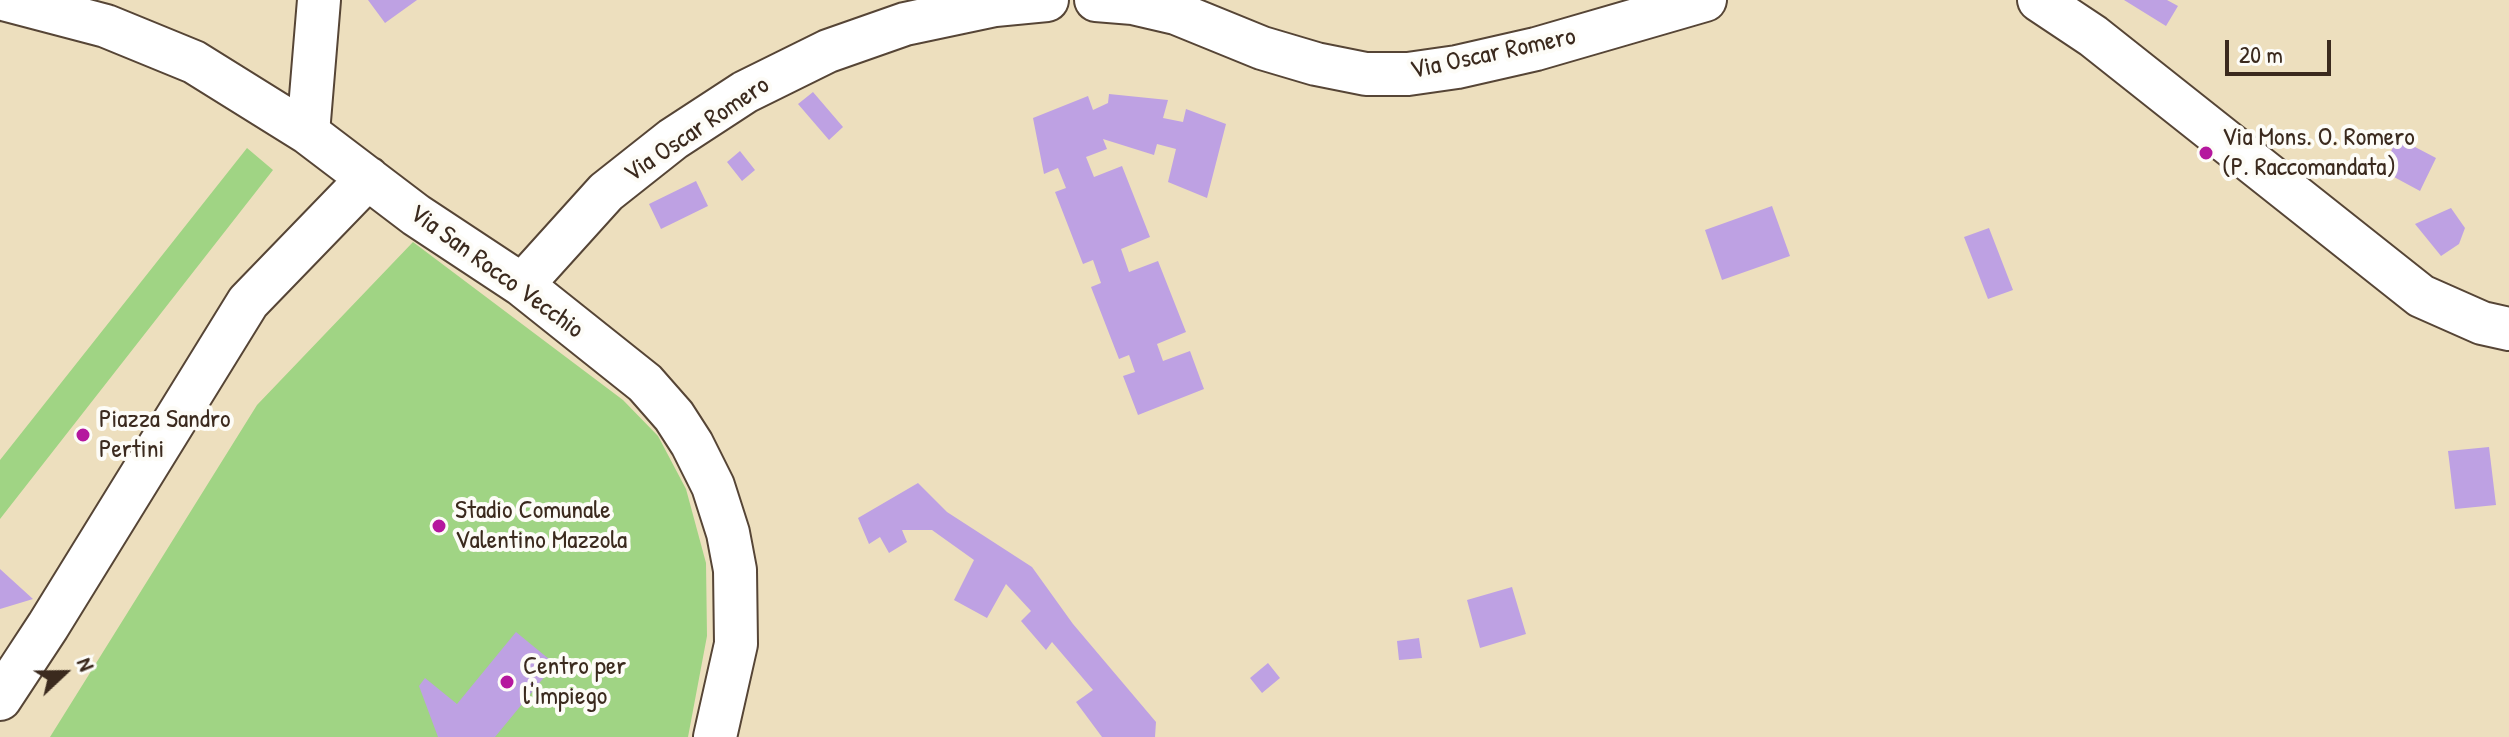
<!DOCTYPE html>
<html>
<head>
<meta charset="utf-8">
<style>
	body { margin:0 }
	#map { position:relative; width:2509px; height:737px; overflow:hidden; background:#eddfbe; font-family:"Patrick Hand",sans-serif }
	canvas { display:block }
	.north { position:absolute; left:24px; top:633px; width:80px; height:80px; -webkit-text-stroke:6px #fdfcf7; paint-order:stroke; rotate:68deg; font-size:22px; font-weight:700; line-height:32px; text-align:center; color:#3b2a1e }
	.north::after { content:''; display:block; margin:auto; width:28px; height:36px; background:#3b2a1e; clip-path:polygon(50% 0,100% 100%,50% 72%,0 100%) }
	.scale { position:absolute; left:2225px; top:40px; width:106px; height:36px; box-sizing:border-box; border:4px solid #3b2a1e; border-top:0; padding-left:10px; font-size:24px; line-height:28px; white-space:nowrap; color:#3b2a1e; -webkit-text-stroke:6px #fdfcf7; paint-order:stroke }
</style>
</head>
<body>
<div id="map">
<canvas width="2509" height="737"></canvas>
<div class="north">N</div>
<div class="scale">20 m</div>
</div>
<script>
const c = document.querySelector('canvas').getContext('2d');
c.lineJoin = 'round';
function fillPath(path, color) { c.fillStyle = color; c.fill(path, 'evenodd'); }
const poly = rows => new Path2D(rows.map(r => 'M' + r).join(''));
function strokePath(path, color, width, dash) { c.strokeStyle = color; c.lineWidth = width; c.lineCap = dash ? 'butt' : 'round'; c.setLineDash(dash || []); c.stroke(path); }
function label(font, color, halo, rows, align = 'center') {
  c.font = font + ' "Patrick Hand",sans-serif'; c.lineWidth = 8; c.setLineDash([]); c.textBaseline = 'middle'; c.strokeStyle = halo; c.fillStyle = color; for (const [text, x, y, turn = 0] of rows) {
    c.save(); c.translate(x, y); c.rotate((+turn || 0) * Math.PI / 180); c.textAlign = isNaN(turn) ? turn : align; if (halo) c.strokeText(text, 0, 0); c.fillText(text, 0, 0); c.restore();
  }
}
fillPath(poly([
	[247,148,273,170,0,519,0,460],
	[413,242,623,400,658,436,686,489,706,563,707,636,688,737,50,737,257,405]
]), '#a0d484');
fillPath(poly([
	[368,0,417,0,385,23],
	[2124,0,2167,0,2178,6,2166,26],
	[813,92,843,127,829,140,798,104],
	[1109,94,1168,100,1163,118,1183,122,1186,109,1226,124,1207,198,1168,182,1176,149,1157,144,1154,155,1103,139,1107,149,1086,157,1094,177,1122,166,1150,237,1121,249,1129,272,1158,261,1186,332,1157,344,1163,361,1190,351,1204,389,1138,415,1123,376,1135,372,1129,355,1119,359,1091,287,1101,283,1093,260,1083,264,1055,192,1066,188,1058,168,1044,174,1033,118,1088,96,1093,110,1108,103],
	[2398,138,2436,158,2420,191,2381,170],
	[740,151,755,170,742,181,727,162],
	[696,181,708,206,661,229,649,204],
	[1772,206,1790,256,1722,280,1705,230],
	[2451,208,2465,228,2459,244,2441,256,2415,224],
	[1989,228,2013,290,1988,299,1964,237],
	[2489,447,2496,505,2455,509,2448,451],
	[918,483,947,512,1032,567,1073,624,1156,722,1155,737,1102,737,1076,702,1093,690,1052,642,1046,650,1021,621,1031,611,1006,584,987,618,954,600,974,560,932,530,902,530,907,542,889,553,880,537,869,544,858,518],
	[0,569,33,599,0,609],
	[1512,587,1526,634,1480,648,1467,600],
	[516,632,555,664,495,737,438,737,419,686,425,678,457,704],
	[1419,638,1422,658,1399,660,1397,641],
	[1268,663,1280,678,1262,693,1250,678]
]), '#bea1e3');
const minor = poly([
	[7,0,106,26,194,62,308,133,416,215,522,285,645,383,674,416,692,444,713,486,728,533,735,570,736,644,715,737],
	[1096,0,1133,3,1176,13,1262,48,1316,64,1366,74,1408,74,1457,67,1536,49,1705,0],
	[2039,0,2093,36,2421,296,2482,323,2509,329],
	[308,133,319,0],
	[522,285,606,192,673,139,745,92,828,51,905,24,995,5,1047,0],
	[0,699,48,626,248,302,368,178]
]);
strokePath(minor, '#564536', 46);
strokePath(minor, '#fff', 42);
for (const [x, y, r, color] of [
	[2206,153,8,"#b5179e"],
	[83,435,8,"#b5179e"],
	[439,526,8,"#b5179e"],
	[507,682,8,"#b5179e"]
]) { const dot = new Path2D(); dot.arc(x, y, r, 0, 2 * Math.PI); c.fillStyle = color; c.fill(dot); strokePath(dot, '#fdfcf7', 3); }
label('26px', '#3b2a1e', '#fdfcf7', [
	["Via Oscar Romero",1493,54,-12],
	["Via Oscar Romero",697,130,-34],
	["Via San Rocco Vecchio",496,272,36]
]);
label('26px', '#3b2a1e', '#fdfcf7', [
	["Via Mons. O. Romero",2222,138],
	["(P. Raccomandata)",2222,168],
	["Piazza Sandro",99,420],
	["Pertini",99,450],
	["Stadio Comunale",455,511],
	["Valentino Mazzola",455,541],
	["Centro per",523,667],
	["l'Impiego",523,697]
], 'left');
</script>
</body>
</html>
